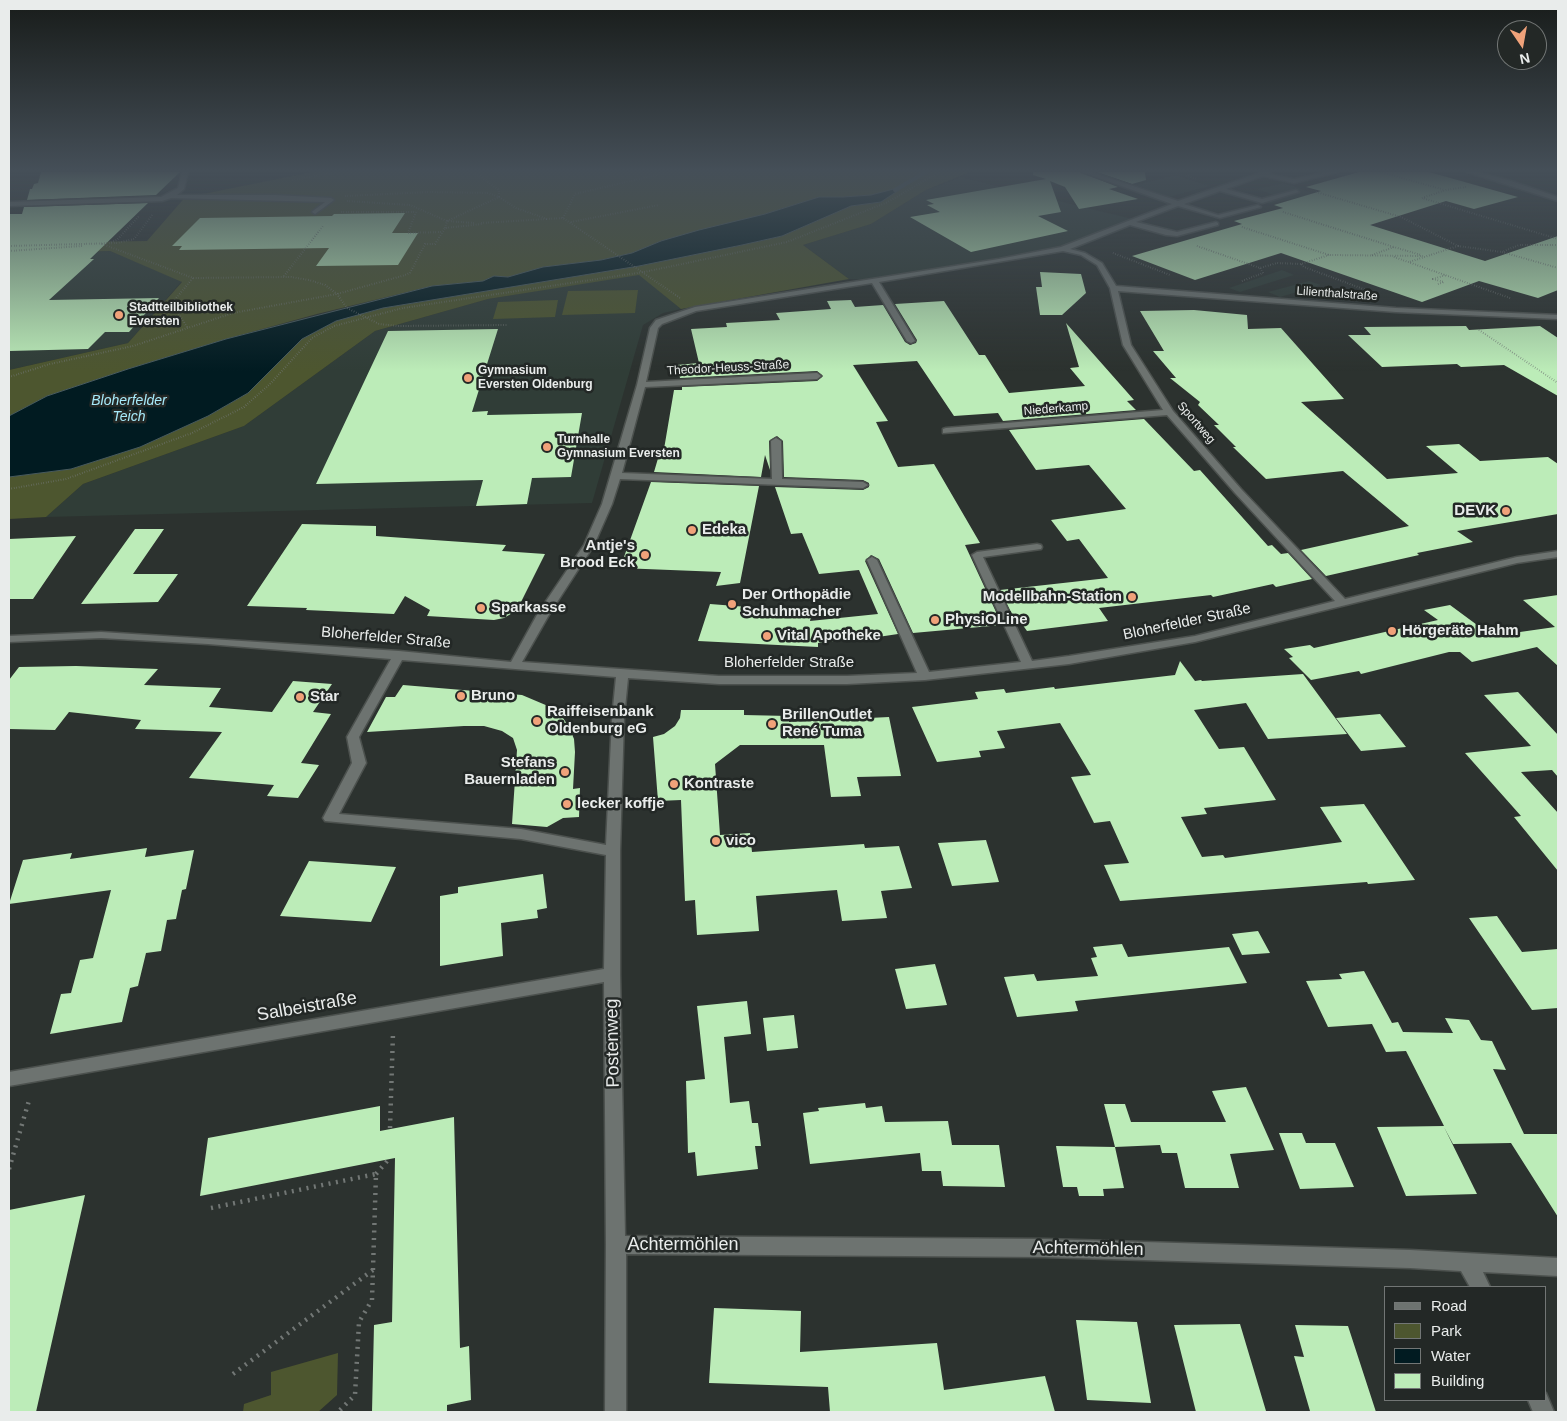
<!DOCTYPE html>
<html>
<head>
<meta charset="utf-8">
<style>
	body { margin:0 }
	#map { position:relative; width:1567px; height:1421px; overflow:hidden; background:#2c322f; font-family:Arial,sans-serif }
	canvas { display:block }
	.frame { position:absolute; inset:0; border:10px solid #e9eceb; pointer-events:none }
	.legend { position:absolute; left:1384px; top:1286px; width:162px; height:115px; box-sizing:border-box; background:#232826; border:1px solid #727675; margin:0; padding:6px 9px; list-style:none; font-size:15px; color:#e9eceb }
	.legend li { display:flex; align-items:center; gap:10px; height:25px }
	.legend b { width:25px; border:1px solid #727675 }
	.north { position:absolute; left:1497px; top:20px; width:50px; height:50px; box-sizing:border-box; background:#232826; border:1px solid #727675; border-radius:50%; rotate:168deg; font-size:14px; font-weight:700; line-height:20px; text-align:center; color:#e9eceb }
	.north::after { content:''; display:block; margin:auto; width:18px; height:22px; background:#f0a27a; clip-path:polygon(50% 0,100% 100%,50% 72%,0 100%) }
</style>
</head>
<body>
<div id="map">
<canvas width="1567" height="1421"></canvas>
<div class="frame"></div>
<ul class="legend">
<li><b style="height:6px;background:#6d7370"></b>Road</li>
<li><b style="height:14px;background:#4d562f"></b>Park</li>
<li><b style="height:14px;background:#011b21"></b>Water</li>
<li><b style="height:14px;background:#bcecb8"></b>Building</li>
</ul>
<div class="north">N</div>
</div>
<script>
const c = document.querySelector('canvas').getContext('2d');
c.lineJoin = 'round';
function fillPath(path, color) { c.fillStyle = color; c.fill(path, 'evenodd'); }
const poly = rows => new Path2D(rows.map(r => 'M' + r).join(''));
function strokePath(path, color, width, dash) { c.strokeStyle = color; c.lineWidth = width; c.lineCap = dash ? 'butt' : 'round'; c.setLineDash(dash || []); c.stroke(path); }
function label(font, color, halo, rows, align = 'center') {
  c.font = font + ' Arial,sans-serif'; c.lineWidth = 5; c.setLineDash([]); c.textBaseline = 'middle'; c.strokeStyle = halo; c.fillStyle = color; for (const [text, x, y, turn = 0] of rows) {
    c.save(); c.translate(x, y); c.rotate((+turn || 0) * Math.PI / 180); c.textAlign = isNaN(turn) ? turn : align; if (halo) c.strokeText(text, 0, 0); c.fillText(text, 0, 0); c.restore();
  }
}
fillPath(poly([
	[1176,175,1210,186,1169,197,1135,185],
	[961,177,1136,220,1063,249,874,280,849,279,803,245,871,224,926,190],
	[1284,183,1316,194,1269,204,1257,200,1276,196,1257,189],
	[110,251,182,281,128,343,9,370,9,254],
	[1282,270,1294,275,1240,292,1229,288],
	[639,274,681,309,663,313,643,325,592,503,46,517,83,484,244,426,375,331,488,299],
	[1309,281,1321,285,1280,297,1268,292]
]), '#303d37');
fillPath(poly([
	[312,172,970,172,926,190,871,224,803,245,849,279,681,309,639,275,488,299,375,331,244,426,83,484,46,517,9,519,9,477,71,469,140,447,208,416,248,393,302,339,336,321,383,308,639,266,742,245,782,236,851,206,881,202,903,187,871,195,843,197,819,197,765,214,661,241,632,253,601,260,543,267,508,277,494,276,483,281,432,286,317,314,226,339,128,369,47,396,9,416,9,370,128,343,182,282,110,251,9,254,9,243,147,241,187,195,203,194],
	[638,290,635,313,562,315,568,291],
	[558,300,555,317,493,319,498,302],
	[338,1353,337,1395,318,1412,243,1412,244,1404,271,1395,271,1372]
]), '#4d562f');
const water = poly([
	[905,186,881,202,851,206,782,236,742,245,639,266,383,308,336,321,302,339,248,393,208,416,140,447,71,469,9,477,9,416,47,396,128,369,226,339,432,286,483,281,494,276,508,277,543,267,601,260,632,253,661,241,699,230,765,214,819,197,843,197,871,195,905,186]
]);
fillPath(water, '#011b21');
strokePath(water, '#475a5e', 1);
strokePath(poly([
	[895,190,926,172]
]), '#475a5e', 4);
fillPath(poly([
	[41,172,180,172,156,195,27,200,30,189,32,189,34,184,38,183],
	[1033,172,1080,172,1118,187,1109,189,1138,199,1079,209,1065,187,1050,181,1061,212,1038,216,1068,231,971,252,910,217,940,212,927,205,934,204,926,200,1046,179,1033,175],
	[1097,172,1145,172,1146,180,1132,184],
	[1359,172,1429,172,1518,197,1474,209,1446,201,1370,225,1485,261,1558,236,1558,290,1538,298,1479,281,1422,302,1281,253,1195,280,1132,256,1242,224,1234,221,1283,208,1274,205,1321,191,1306,187],
	[148,203,90,259,94,259,49,300,159,298,129,332,105,332,88,349,9,351,9,214,22,214,24,207],
	[405,213,392,233,418,233,398,265,316,266,329,248,179,250,182,246,172,246,200,218,332,216,334,214],
	[1040,272,1081,274,1086,293,1062,315,1040,315,1036,287,1042,287],
	[851,300,855,307,883,305,905,342,910,345,916,343,917,340,895,304,944,301,979,355,985,355,1009,393,1085,386,1070,368,1079,367,1066,323,1134,400,1127,401,1136,410,1003,421,998,413,954,416,917,361,853,365,888,421,876,422,898,467,934,464,980,543,965,545,1002,625,913,633,879,559,871,555,865,561,898,634,858,640,857,638,818,643,818,647,698,641,710,604,812,612,810,621,878,614,859,570,819,574,802,533,791,534,775,487,863,490,869,487,869,483,863,480,784,477,783,441,777,436,769,441,770,470,765,455,761,477,654,472,659,455,663,455,674,390,682,390,682,387,817,381,823,376,817,371,680,378,677,365,699,363,691,329,727,327,726,323,780,320,776,313,831,309,827,301],
	[1194,310,1247,315,1248,329,1281,328,1344,399,1301,402,1387,479,1458,473,1426,446,1459,444,1480,461,1548,457,1558,464,1558,514,1457,531,1473,542,1417,553,1419,555,1326,576,1301,550,1409,526,1343,471,1266,479,1233,447,1236,447,1214,425,1219,425,1198,405,1200,402,1170,378,1176,378,1153,351,1164,351,1140,311],
	[1466,326,1469,330,1540,326,1558,338,1558,396,1504,365,1461,367,1457,364,1382,367,1348,335,1371,335,1364,327],
	[498,329,472,412,488,411,487,415,582,413,571,477,532,478,527,504,476,506,483,480,316,484,388,331],
	[1144,419,1194,471,1200,470,1268,546,1272,545,1281,554,1288,553,1312,579,1276,587,1273,584,1213,597,1211,595,1099,608,1108,621,1027,631,1022,624,1017,624,1000,590,1108,578,1079,539,1067,541,1051,520,1126,509,1089,465,1036,470,1009,430],
	[651,482,759,486,740,583,716,586,721,572,620,568],
	[302,524,376,526,376,536,506,545,502,551,545,554,519,606,514,612,504,618,494,620,427,616,430,610,405,596,394,614,306,610,307,608,247,606],
	[135,529,164,529,133,574,178,574,158,602,81,604],
	[76,536,33,599,9,599,9,539],
	[1558,595,1558,666,1537,647,1472,662,1460,652,1449,652,1361,674,1359,671,1311,680,1289,658,1293,657,1284,649,1310,645,1314,648,1438,620,1424,610,1450,605,1492,636,1555,627,1523,600],
	[1180,661,1195,681,1201,680,1202,681,1303,674,1347,734,1268,739,1246,703,1194,710,1219,749,1244,747,1276,800,1204,808,1207,814,1181,817,1202,857,1223,855,1225,858,1342,842,1320,807,1364,804,1415,880,1368,884,1367,882,1120,901,1104,865,1129,863,1110,821,1094,823,1071,777,1091,775,1060,723,997,731,1005,748,979,751,981,757,937,762,912,707,978,699,975,692,1004,689,1006,693,1054,687,1055,689,1175,675],
	[76,666,158,669,144,685,221,688,209,707,272,712,293,681,332,684,313,712,331,714,301,763,319,765,298,798,267,796,274,785,189,778,222,732,135,729,141,720,69,712,55,730,9,729,9,680,19,667],
	[403,685,522,695,548,706,561,715,569,727,574,739,575,752,573,789,580,788,579,817,563,818,547,827,512,824,517,750,513,738,502,731,484,726,464,726,367,732,386,697,395,697],
	[1518,692,1558,735,1558,777,1552,770,1521,772,1558,813,1558,871,1514,817,1521,816,1465,753,1531,746,1484,695],
	[681,710,744,710,744,715,789,716,789,722,889,717,901,776,857,777,861,796,831,797,824,745,740,745,715,764,720,835,750,833,752,852,864,844,865,848,899,846,912,888,881,891,887,918,842,921,837,890,756,896,759,931,697,935,695,900,685,901,681,800,658,801,653,737,664,734,675,726,680,718],
	[1380,714,1406,747,1361,751,1336,718],
	[986,840,999,882,952,886,938,843],
	[147,848,145,857,194,850,186,889,182,890,176,919,167,920,161,951,146,953,138,986,130,988,122,1022,50,1034,61,994,71,993,80,960,93,958,111,890,9,904,23,860,72,853,70,859],
	[309,861,396,867,371,922,280,916],
	[543,874,547,908,537,910,538,918,501,923,503,956,440,966,440,896,458,893,458,887],
	[1497,916,1522,952,1558,949,1558,1008,1532,1010,1469,918],
	[1258,931,1270,953,1242,955,1232,934],
	[1122,944,1128,957,1229,947,1247,983,1075,1001,1078,1011,1017,1017,1004,977,1034,974,1037,981,1098,976,1091,958,1097,957,1093,947],
	[935,964,947,1005,906,1009,895,969],
	[1364,971,1392,1023,1398,1022,1403,1032,1453,1033,1445,1018,1469,1020,1481,1040,1492,1041,1506,1070,1493,1069,1524,1134,1558,1134,1558,1217,1511,1143,1453,1144,1444,1127,1477,1194,1406,1196,1377,1127,1444,1126,1406,1051,1386,1052,1372,1024,1328,1027,1306,981,1342,979,1339,974],
	[747,1001,751,1034,724,1037,730,1103,749,1101,752,1123,758,1123,761,1146,755,1146,758,1169,697,1176,695,1152,688,1153,686,1081,705,1079,697,1006],
	[794,1015,798,1048,767,1051,763,1018],
	[1246,1087,1274,1150,1230,1154,1239,1188,1185,1188,1177,1153,1162,1153,1160,1145,1115,1147,1104,1104,1125,1104,1131,1122,1226,1122,1212,1091],
	[865,1103,866,1108,882,1106,885,1122,948,1121,952,1145,999,1145,1005,1187,943,1186,941,1171,922,1171,920,1153,810,1164,803,1113,819,1111,818,1108],
	[380,1106,380,1131,454,1117,460,1348,469,1346,471,1400,447,1405,447,1412,372,1412,374,1325,392,1322,395,1158,200,1196,208,1138],
	[1279,1133,1302,1133,1306,1143,1335,1143,1354,1187,1300,1189],
	[1056,1146,1115,1147,1124,1188,1103,1189,1104,1196,1079,1196,1077,1187,1063,1187],
	[85,1195,36,1412,9,1412,9,1210],
	[714,1308,801,1311,800,1352,937,1343,944,1390,1045,1376,1055,1412,830,1412,828,1387,709,1383],
	[1076,1320,1137,1322,1151,1403,1087,1400],
	[1240,1324,1266,1411,1196,1412,1174,1325],
	[1295,1325,1348,1326,1376,1412,1310,1411,1294,1356,1304,1357]
]), '#bcecb8');
const minor = poly([
	[182,172,188,172,184,189,177,195,275,195,331,198,334,200,315,214,312,212,313,211,325,202,171,198,162,201,9,206,9,202,161,197,178,188,182,172],
	[1082,172,1091,172,1178,201,1262,172,1271,172,1269,174,1294,179,1327,172,1338,172,1294,183,1263,176,1226,189,1262,199,1296,190,1299,192,1262,203,1220,191,1184,204,1218,215,1258,205,1261,207,1220,218,1178,206,1136,222,1177,232,1216,222,1218,223,1218,225,1177,236,1166,235,1130,225,1070,249,1085,253,1102,263,1116,286,1396,308,1558,315,1558,319,1396,312,1118,291,1131,345,1173,411,1241,489,1345,599,1517,557,1558,551,1558,557,1517,563,1195,642,1069,664,925,680,847,684,719,684,628,678,624,718,620,851,620,974,625,1236,1044,1239,1410,1250,1558,1258,1558,1276,1483,1272,1490,1287,1470,1287,1461,1271,1410,1268,1044,1257,626,1254,626,1412,605,1412,606,1245,604,982,9,1086,9,1072,604,969,606,855,521,839,325,821,323,818,352,763,347,737,391,659,208,644,101,638,9,642,9,636,101,632,399,651,511,662,538,613,584,545,602,504,637,385,650,328,656,320,695,307,999,259,1061,247,1172,204,1082,172],
	[1063,251,1081,255,1097,265,1110,288,1123,345,1163,410,946,428,943,429,943,433,1167,415,1235,493,1335,601,1195,636,1069,656,1032,661,983,557,1041,549,1042,547,1041,545,1037,544,977,552,972,555,1021,662,929,672,877,560,872,557,867,560,917,673,847,676,719,676,522,662,550,613,594,545,612,504,620,479,863,488,868,485,863,482,782,479,781,441,776,438,771,441,772,479,622,473,645,387,817,379,821,376,817,373,646,382,658,328,662,324,696,311,872,283,907,341,911,343,915,341,879,282,1063,251],
	[402,660,616,677,612,718,606,845,521,829,339,814,366,763,359,737,402,660],
	[1467,172,1477,172,1508,180,1558,197,1558,201,1467,172],
	[1546,1393,1554,1412,1533,1412,1528,1400,1546,1400,1546,1393]
]);
strokePath(minor, '#4c514e', 3);
strokePath(poly([
	[1174,172,1197,179],
	[1380,172,1445,190],
	[292,180,338,172],
	[1466,187,1446,190,1422,198,1558,239],
	[1316,192,1401,217,1458,246,1409,262],
	[345,196,429,192,488,193,499,197,516,208,547,219,563,218,680,298],
	[347,201,410,205,447,221,474,223],
	[341,212,416,212],
	[416,212,408,233,441,232],
	[1283,212,1394,247],
	[563,218,575,194,669,172],
	[571,222,659,205],
	[481,223,547,219],
	[1242,227,1329,255,1423,256],
	[445,228,447,221,499,197,499,190,474,172],
	[111,242,117,240,139,216],
	[102,244,193,278,291,277,309,280,325,285,337,294,347,308,379,324,398,326,507,325],
	[1558,245,1519,245,1502,252,1558,268],
	[9,246,117,243,134,239,153,214],
	[1197,246,1260,268,1277,263,1301,264],
	[1458,246,1502,252],
	[9,251,82,246],
	[1113,253,1170,275],
	[1329,255,1301,264,1304,267,1366,290],
	[1372,255,1394,247,1421,255],
	[1394,257,1510,298],
	[284,276,323,226],
	[1242,281,1263,273,1260,268],
	[1438,284,1444,282,1433,279,1446,275],
	[187,327,172,303,193,278],
	[1479,330,1558,383],
	[9,377,50,364,133,346,233,313,337,294,402,276,410,273,425,244,435,244,445,228,482,224],
	[9,489,66,479,192,433,244,407,270,384,312,338,334,326,403,308,644,272,787,242,888,202,939,172]
]), '#727775', 2, [0.5, 2]);
strokePath(poly([
	[390,1128,393,1033],
	[9,1169,30,1097],
	[376,1174,388,1160],
	[211,1208,376,1174,372,1300,359,1322,355,1395,338,1412],
	[233,1374,373,1270]
]), '#727775', 4.5, [2, 5.5]);
fillPath(minor, '#6d7370');
const sky = c.createLinearGradient(0, 0, 0, 371);
sky.addColorStop(0, '#181c1a');
sky.addColorStop(0.46, '#454f58');
sky.addColorStop(1, '#454f5800');
c.fillStyle = sky;
c.fillRect(0, 0, 1567, 371);
for (const [x, y, r, color] of [
	[119,315,5,"#f0a27a"],
	[468,378,5,"#f0a27a"],
	[547,447,5,"#f0a27a"],
	[1506,511,5,"#f0a27a"],
	[692,530,5,"#f0a27a"],
	[645,555,5,"#f0a27a"],
	[1132,597,5,"#f0a27a"],
	[732,604,5,"#f0a27a"],
	[481,608,5,"#f0a27a"],
	[935,620,5,"#f0a27a"],
	[1392,631,5,"#f0a27a"],
	[767,636,5,"#f0a27a"],
	[461,696,5,"#f0a27a"],
	[300,697,5,"#f0a27a"],
	[537,721,5,"#f0a27a"],
	[772,724,5,"#f0a27a"],
	[565,772,5,"#f0a27a"],
	[674,784,5,"#f0a27a"],
	[567,804,5,"#f0a27a"],
	[716,841,5,"#f0a27a"]
]) { const dot = new Path2D(); dot.arc(x, y, r, 0, 2 * Math.PI); c.fillStyle = color; c.fill(dot); strokePath(dot, '#232826', 2); }
label('12px', '#e9eceb', '#232826', [
	["Lilienthalstraße",1337,294,4],
	["Theodor-Heuss-Straße",728,368,-3],
	["Niederkamp",1056,409,-5],
	["Sportweg",1196,423,49]
]);
label('bold 12px', '#e9eceb', '#232826', [
	["Stadtteilbibliothek",129,308],
	["Eversten",129,322],
	["Gymnasium",478,371],
	["Eversten Oldenburg",478,385],
	["Turnhalle",557,440],
	["Gymnasium Eversten",557,454]
], 'left');
label('italic 14px', '#a7eafa', '#232826', [
	["Bloherfelder",129,401],
	["Teich",129,417]
]);
label('bold 15px', '#e9eceb', '#232826', [
	["DEVK",1496,511,"right"],
	["Edeka",702,530],
	["Antje's",635,546,"right"],
	["Brood Eck",635,563,"right"],
	["Der Orthopädie",742,595],
	["Schuhmacher",742,612],
	["Modellbahn-Station",1122,597,"right"],
	["Sparkasse",491,608],
	["PhysiOLine",945,620],
	["Hörgeräte Hahm",1402,631],
	["Vital Apotheke",777,636],
	["Bruno",471,696],
	["Star",310,697],
	["Raiffeisenbank",547,712],
	["Oldenburg eG",547,729],
	["BrillenOutlet",782,715],
	["René Tuma",782,732],
	["Stefans",555,763,"right"],
	["Bauernladen",555,780,"right"],
	["Kontraste",684,784],
	["lecker koffje",577,804],
	["vico",726,841]
], 'left');
label('15px', '#e9eceb', '#232826', [
	["Bloherfelder Straße",1187,622,-12],
	["Bloherfelder Straße",386,638,5],
	["Bloherfelder Straße",789,663]
]);
label('18px', '#e9eceb', '#232826', [
	["Salbeistraße",307,1007,-10],
	["Postenweg",613,1043,-91],
	["Achtermöhlen",683,1245],
	["Achtermöhlen",1088,1249,1]
]);
</script>
</body>
</html>
